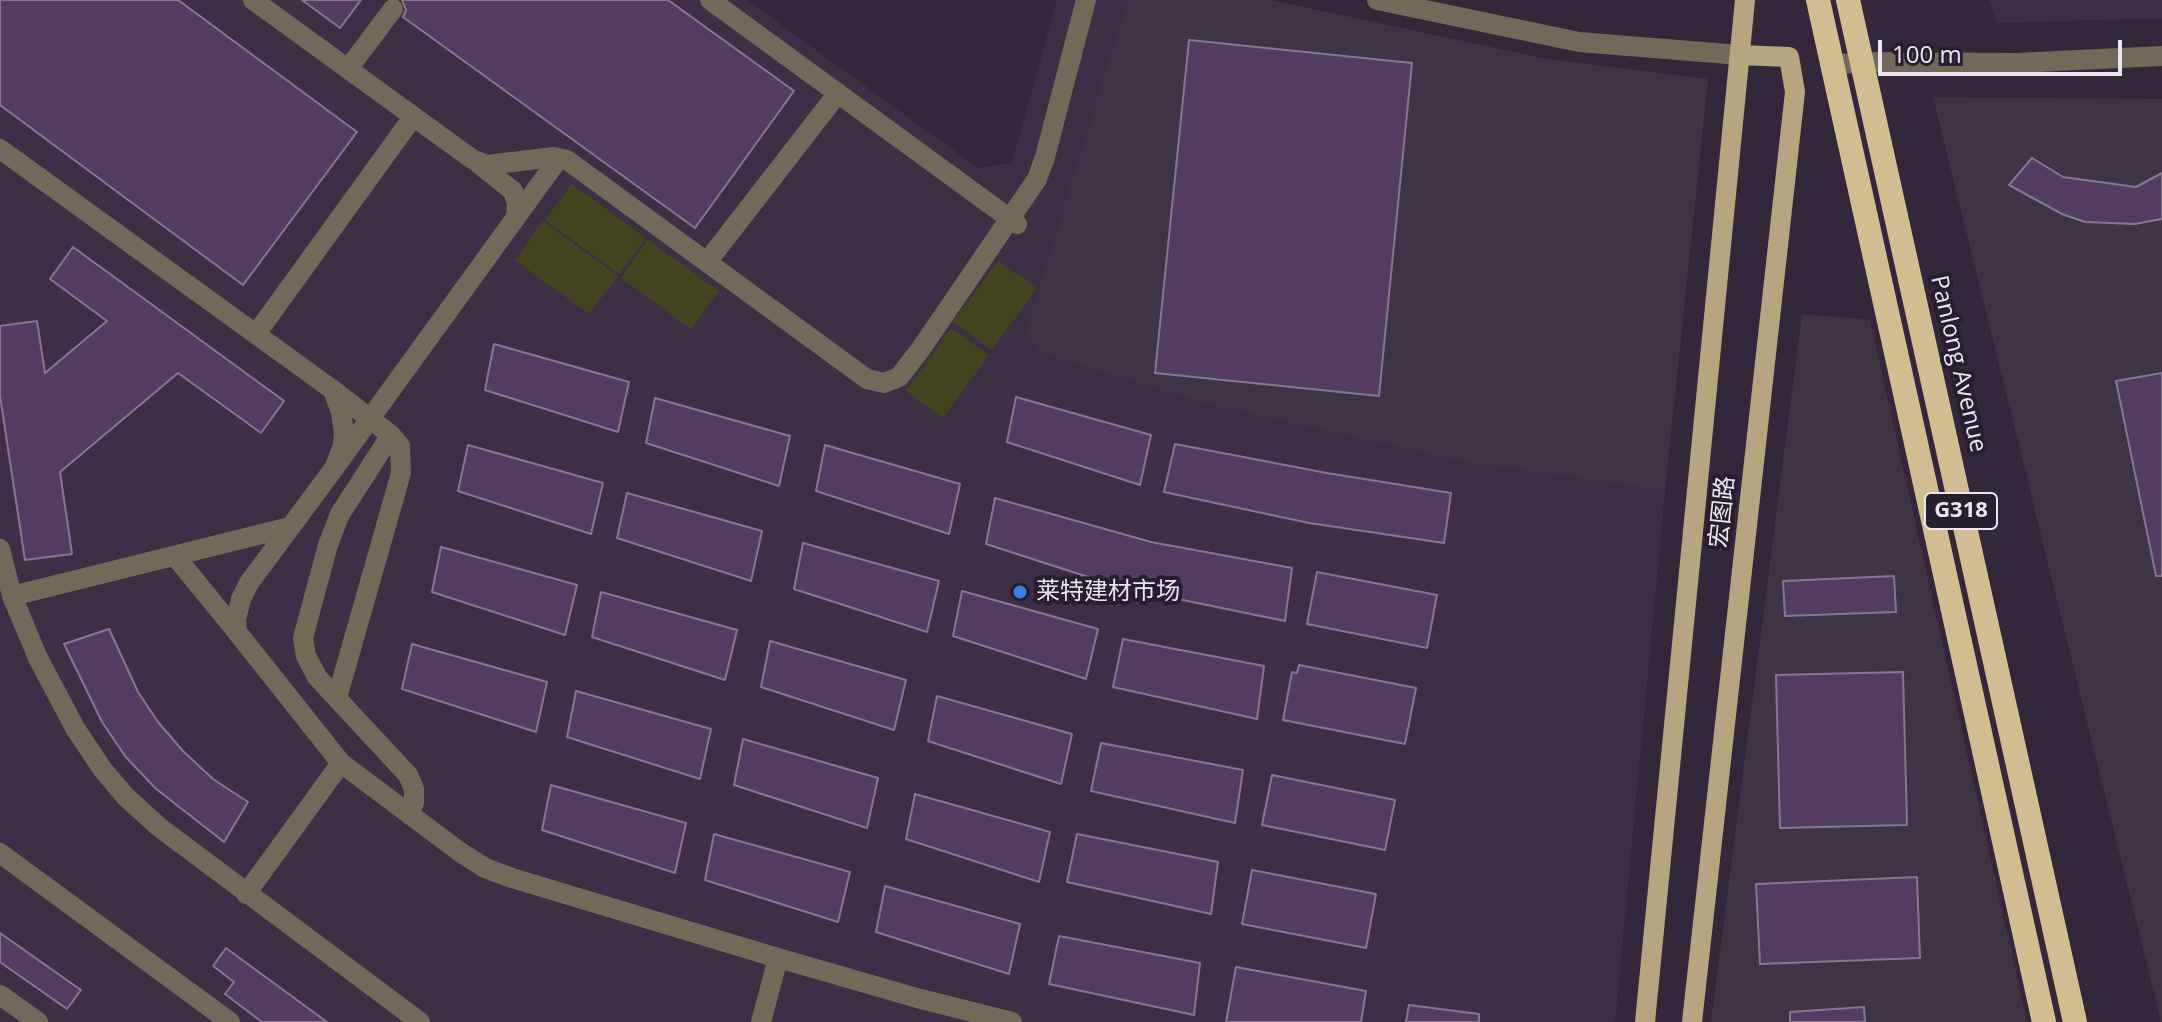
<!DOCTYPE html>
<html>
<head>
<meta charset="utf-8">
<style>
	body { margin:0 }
	#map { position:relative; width:2162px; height:1022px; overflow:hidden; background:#33283a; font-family:"Open Sans",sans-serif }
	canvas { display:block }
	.scale { position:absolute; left:1878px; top:40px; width:244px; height:36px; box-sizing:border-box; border:4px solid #ece5f1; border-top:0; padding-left:10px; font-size:24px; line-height:28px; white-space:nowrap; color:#ece5f1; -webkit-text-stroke:6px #291e30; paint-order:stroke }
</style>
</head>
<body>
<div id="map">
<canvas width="2162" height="1022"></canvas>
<div class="scale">100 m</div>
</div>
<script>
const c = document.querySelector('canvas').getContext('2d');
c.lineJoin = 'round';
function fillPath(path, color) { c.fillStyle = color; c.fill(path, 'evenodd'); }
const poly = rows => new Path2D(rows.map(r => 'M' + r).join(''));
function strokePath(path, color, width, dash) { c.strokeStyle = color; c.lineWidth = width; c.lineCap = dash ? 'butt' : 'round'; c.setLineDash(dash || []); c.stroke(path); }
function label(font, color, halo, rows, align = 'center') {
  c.font = font + ' "Open Sans","Noto Sans SC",sans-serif'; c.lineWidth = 8; c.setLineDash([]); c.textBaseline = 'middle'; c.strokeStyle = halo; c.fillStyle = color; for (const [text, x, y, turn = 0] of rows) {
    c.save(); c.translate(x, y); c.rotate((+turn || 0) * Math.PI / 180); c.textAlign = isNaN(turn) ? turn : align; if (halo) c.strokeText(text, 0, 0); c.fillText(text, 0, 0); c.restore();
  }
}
fillPath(poly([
	[0,0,747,0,978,168,1012,163,1057,0,1127,0,1025,333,1040,353,1206,404,1459,461,1665,491,1615,1022,0,1022],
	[1989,0,2162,0,2162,18,1997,23]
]), '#3e2f46');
fillPath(poly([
	[1127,0,1271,0,1547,59,1708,79,1665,491,1459,461,1206,404,1040,353,1025,333],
	[1933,97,2162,99,2162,1022,2161,1022],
	[1802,314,1870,320,2027,1022,1711,1022]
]), '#3f3443');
fillPath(poly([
	[572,184,646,238,619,274,545,220],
	[543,221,618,276,589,314,515,260],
	[648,240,719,291,691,329,621,278],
	[998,261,1037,288,992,350,953,322],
	[951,328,989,355,943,418,906,391]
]), '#43441f');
const building = poly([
	[0,0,178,0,357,132,243,285,0,105,0,0],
	[302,0,361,0,340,28,302,0],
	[402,0,668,0,794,91,695,228,403,17,406,10,402,0],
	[1189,40,1412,63,1379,396,1155,373,1189,40],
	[2032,158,2063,177,2136,187,2162,173,2162,219,2135,224,2085,222,2062,214,2009,185,2032,158],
	[73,247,284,401,261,433,178,373,60,472,72,554,25,560,0,396,0,326,37,321,45,373,107,321,50,279,73,247],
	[494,344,629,382,618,432,485,390,494,344],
	[2162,373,2162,576,2156,576,2116,381,2162,373],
	[1016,397,1151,435,1140,485,1007,442,1016,397],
	[655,398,790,436,779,486,646,443,655,398],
	[1175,444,1327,473,1451,493,1444,543,1309,523,1164,492,1175,444],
	[468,445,603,483,591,534,458,491,468,445],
	[825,445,960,484,949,534,816,491,825,445],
	[627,493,762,531,751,581,617,538,627,493],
	[995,498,1151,542,1292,568,1285,621,1119,587,986,544,995,498],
	[803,543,939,581,927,632,794,589,803,543],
	[441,547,577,585,565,635,432,592,441,547],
	[1317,572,1437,595,1427,648,1307,624,1317,572],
	[1894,576,1896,612,1785,616,1783,581,1894,576],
	[962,591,1098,629,1086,679,953,636,962,591],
	[601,592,737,630,725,680,592,637,601,592],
	[109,629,138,692,158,722,183,751,213,779,248,802,224,842,155,788,125,756,102,722,64,644,109,629],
	[1123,639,1264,666,1257,719,1113,687,1123,639],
	[770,641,906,680,894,730,761,687,770,641],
	[412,644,547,682,536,732,402,689,412,644],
	[1299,665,1416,688,1405,744,1283,720,1292,672,1297,673,1299,665],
	[1903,672,1907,825,1780,828,1776,675,1903,672],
	[576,691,711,729,700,779,567,737,576,691],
	[937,696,1072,734,1061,784,928,741,937,696],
	[743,739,878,778,867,828,734,785,743,739],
	[1101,743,1243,770,1235,823,1091,791,1101,743],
	[1272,775,1395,800,1385,850,1262,825,1272,775],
	[551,785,686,823,675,873,542,830,551,785],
	[915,794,1050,832,1039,882,906,839,915,794],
	[714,834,850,872,838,922,705,880,714,834],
	[1077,834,1218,862,1211,914,1067,882,1077,834],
	[1252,870,1376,894,1366,948,1242,924,1252,870],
	[1917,877,1920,958,1760,964,1756,884,1917,877],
	[885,886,1020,924,1009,974,876,932,885,886],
	[0,933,81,990,67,1009,0,962,0,933],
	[1059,936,1200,963,1194,1015,1049,984,1059,936],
	[226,948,327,1022,262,1022,225,994,234,982,213,966,226,948],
	[1236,967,1366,991,1361,1022,1226,1022,1236,967],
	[1409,1005,1479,1014,1479,1022,1406,1022,1409,1005],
	[1864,1007,1865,1022,1790,1022,1790,1012,1864,1007]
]);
fillPath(building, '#523d60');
strokePath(building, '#85788e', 2);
strokePath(poly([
	[253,0,472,159,487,165,554,157,567,160,867,379,884,383,899,377,920,350,1037,179,1045,157,1086,0],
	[710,0,1017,224],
	[1377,0,1579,42,1740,55],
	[1832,65,1862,62,2016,63,2162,56],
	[348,69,393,9],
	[0,149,333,390,391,435,340,514,328,545,303,638,306,656,317,677,408,775,414,789,414,802,410,815],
	[479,164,513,191,517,203,516,217],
	[707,262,838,93],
	[256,334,413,117],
	[335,467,559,158],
	[0,549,12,596,38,658,75,728,103,770,126,797,159,827,420,1022],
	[175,556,237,632,236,619,241,599,249,583,335,467,343,445,344,433,341,412,333,390],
	[12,596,290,527],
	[237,632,341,763,460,852,485,868,512,878,778,958,917,998,1012,1022],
	[337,698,401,473,400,446,391,435],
	[0,853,230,1022],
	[246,894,341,763],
	[0,995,38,1022],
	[761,1022,778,958]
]), '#716a58', 20);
strokePath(poly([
	[1645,1022,1745,0],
	[1692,1022,1795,92,1789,57,1740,55]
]), '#b5a681', 20);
strokePath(poly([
	[1818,0,2044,1022],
	[1848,0,2075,1022]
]), '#d0bd91', 24);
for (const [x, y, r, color] of [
	[1020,592,8,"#3f7fe0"]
]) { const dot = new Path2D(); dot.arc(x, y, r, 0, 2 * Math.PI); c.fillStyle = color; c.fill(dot); strokePath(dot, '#291e30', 3); }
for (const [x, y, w] of [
	[1961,511,72]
]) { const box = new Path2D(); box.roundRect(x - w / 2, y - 18, w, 36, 6); c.fillStyle = '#291e30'; c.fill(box); strokePath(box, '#ece5f1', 2); }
label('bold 22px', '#ece5f1', null, [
	["G318",1961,511]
]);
label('24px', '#ece5f1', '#291e30', [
	["Panlong Avenue",1958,364,77],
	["宏图路",1723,512,-84]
]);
label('24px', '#ece5f1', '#291e30', [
	["莱特建材市场",1036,592]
], 'left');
</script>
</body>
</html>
